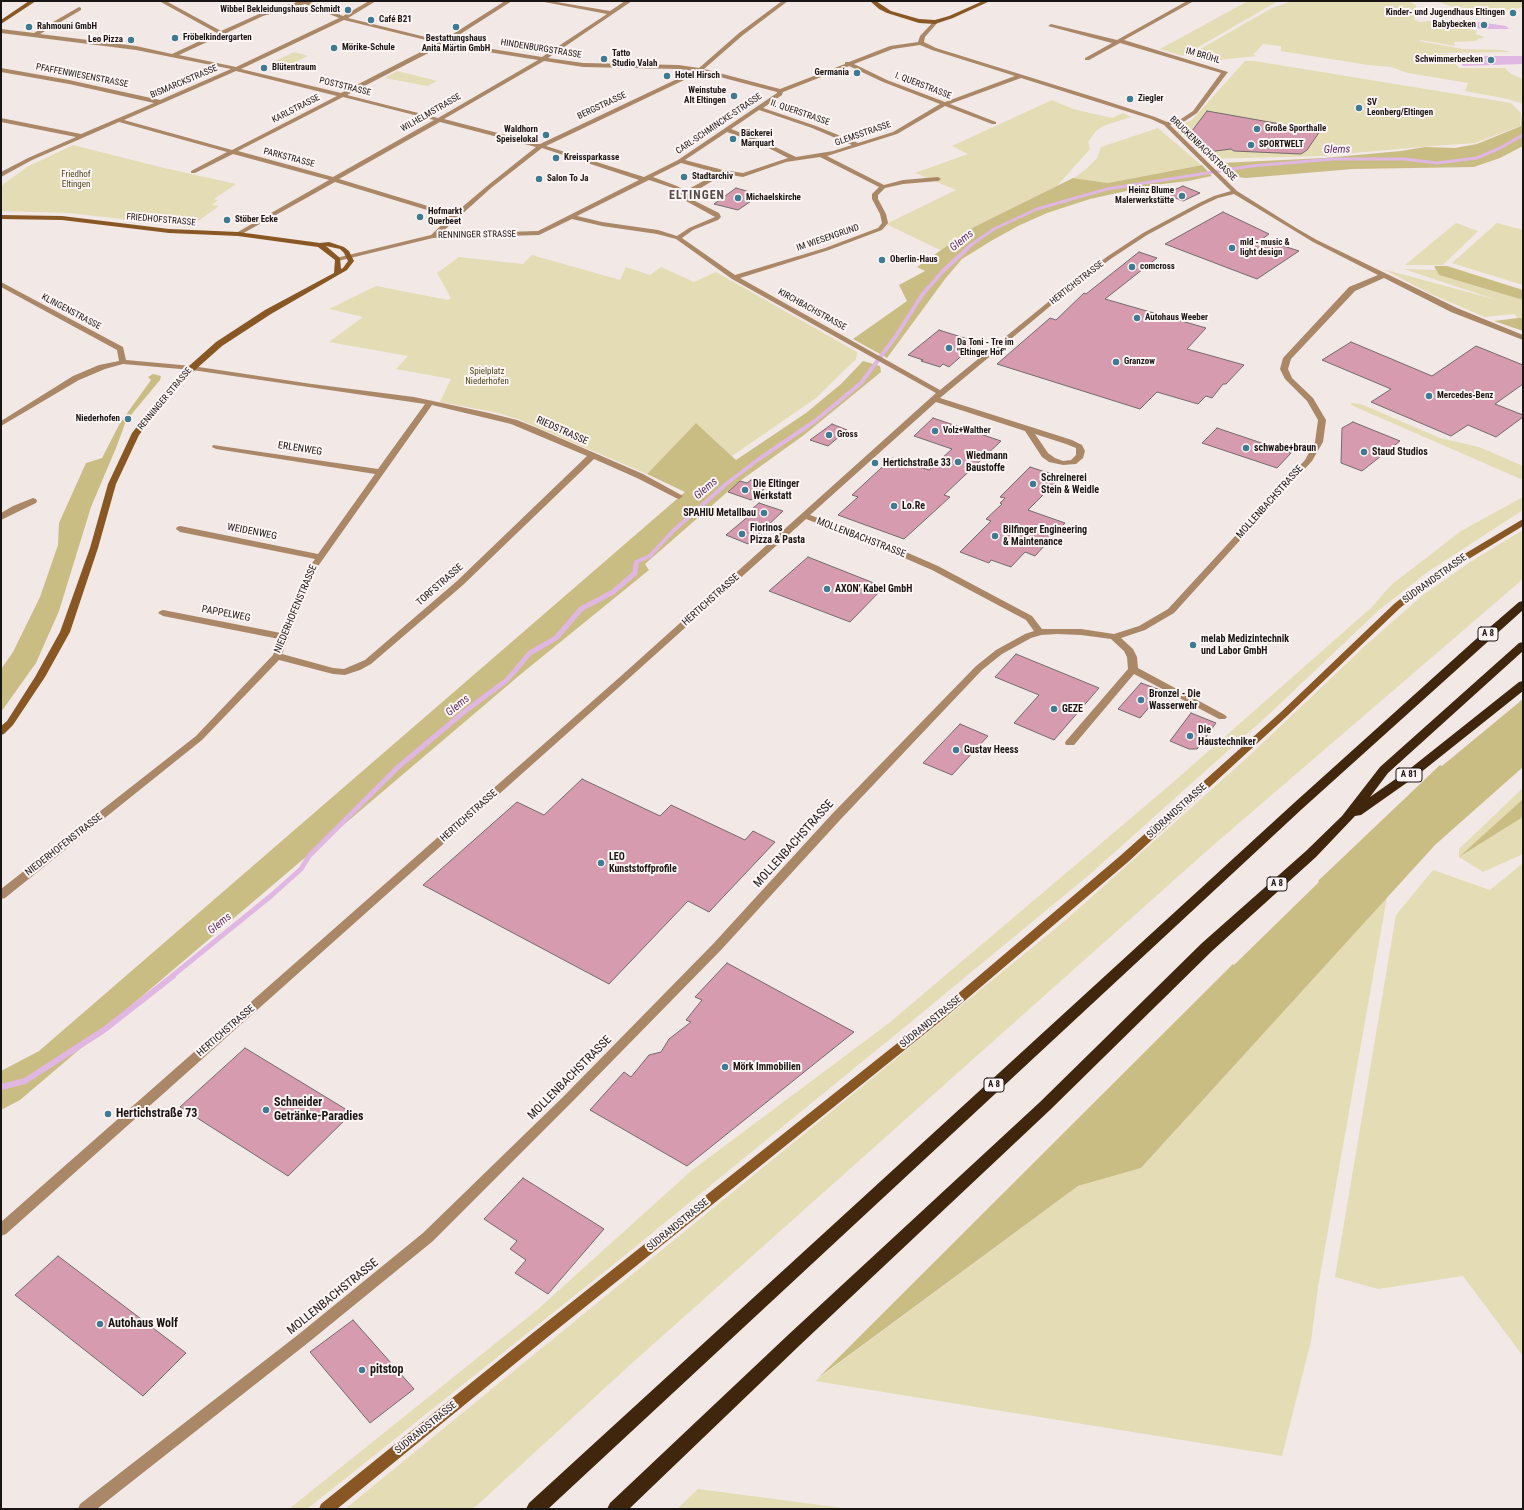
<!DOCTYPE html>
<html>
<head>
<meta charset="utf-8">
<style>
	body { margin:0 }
	#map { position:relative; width:1524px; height:1510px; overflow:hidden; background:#f2e8e6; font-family:"Roboto Condensed",sans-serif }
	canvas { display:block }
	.frame { position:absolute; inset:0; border:2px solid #181514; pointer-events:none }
</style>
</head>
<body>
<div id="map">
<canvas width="1524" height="1510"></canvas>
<div class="frame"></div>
</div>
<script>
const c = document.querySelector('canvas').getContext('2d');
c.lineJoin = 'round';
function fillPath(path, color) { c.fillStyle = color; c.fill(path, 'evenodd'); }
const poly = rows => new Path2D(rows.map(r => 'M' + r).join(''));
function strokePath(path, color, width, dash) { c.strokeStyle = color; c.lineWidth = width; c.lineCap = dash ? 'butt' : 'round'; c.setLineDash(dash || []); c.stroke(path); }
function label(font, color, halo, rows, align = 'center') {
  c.font = font + ' "Roboto Condensed",sans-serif'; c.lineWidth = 4; c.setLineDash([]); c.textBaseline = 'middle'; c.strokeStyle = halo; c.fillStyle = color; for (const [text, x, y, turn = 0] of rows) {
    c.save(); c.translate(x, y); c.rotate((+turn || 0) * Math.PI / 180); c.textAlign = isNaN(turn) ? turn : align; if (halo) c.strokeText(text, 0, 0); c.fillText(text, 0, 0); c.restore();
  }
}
fillPath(poly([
	[1248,1,1278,1,1183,56,1160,49],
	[1292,1,1410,2,1416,5,1414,19,1419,22,1429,21,1450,23,1476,31,1477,32,1475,34,1485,37,1476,40,1477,41,1454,42,1455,46,1421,40,1419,41,1463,49,1502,50,1511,52,1438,53,1439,54,1448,54,1459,68,1505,68,1511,74,1523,79,1523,104,1508,99,1465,91,1468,83,1408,73,1391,67,1368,65,1287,52,1281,51,1281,46,1263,44,1253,55,1257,56,1208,61,1188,56,1272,8],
	[1436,1,1523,1,1523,7,1485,15,1457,9,1470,5,1456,8],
	[294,52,308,56,287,66,273,62],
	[1245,61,1254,61,1511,103,1521,113,1520,126,1475,143,1433,146,1319,156,1208,159,1173,127,1192,120],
	[397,71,437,81,427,86,385,78],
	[1052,100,1073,109,1112,118,1123,113,1131,117,1103,126,1096,131,1088,142,1090,149,1057,186,974,227,942,251,886,224,956,190,915,173,968,154,952,146],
	[1158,128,1201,165,1108,183,1074,178,1085,170,1097,158,1101,147],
	[73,145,160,167,236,184,214,199,218,200,212,205,219,206,190,227,69,213,1,211,1,186,27,167],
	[1456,223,1478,231,1443,265,1405,265],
	[1497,223,1523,230,1523,285,1452,263],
	[532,255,620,280,626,267,650,275,661,267,694,282,716,272,857,352,856,359,816,398,732,456,696,423,647,474,518,419,494,412,440,402,451,379,396,369,408,356,329,342,363,317,329,309,376,286,448,300,451,298,437,273,459,257,523,264],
	[1383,269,1497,300,1404,269,1436,270,1439,275,1523,300,1523,318,1518,318,1514,314,1485,317,1431,294],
	[1352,403,1361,404,1440,438,1479,447,1523,466,1523,480,1351,405],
	[1523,497,1523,510,1429,571,1379,610,1267,716,1089,875,906,1026,619,1260,307,1509,289,1509,537,1310,691,1171,889,1023,1170,785,1372,607,1391,585,1461,531],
	[1523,530,1523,579,1210,848,631,1364,473,1509,345,1509,1067,919,1250,755,1366,645,1423,595,1472,561],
	[1523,788,1523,799,1462,855,1523,817,1523,854,1483,872,1459,857,1459,849],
	[1523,863,1523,1356,1463,1276,1378,1289,1335,1277,1396,915,1433,870,1490,890],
	[1387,897,1318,1287,1311,1341,1282,1456,815,1381,1078,1186,1141,1168],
	[698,1489,850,1509,677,1509]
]), '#e4dcb4');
fillPath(poly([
	[1522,113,1523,146,1500,158,1474,167,1353,169,1246,178,1237,177,1221,163,1324,158,1401,151,1425,147,1455,148,1477,144,1521,126],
	[1202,165,1212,176,1188,181,1154,185,1090,199,1047,213,1018,226,991,241,962,259,945,279,887,358,853,339,907,301,899,285,925,271,917,267,974,227,1073,178,1108,183],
	[1434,266,1447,266,1523,290,1523,300,1439,275],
	[1518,318,1523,318,1523,331,1494,321],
	[863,361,880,366,881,372,804,435,740,481,645,564,649,570,521,674,20,1100,1,1110,1,1071,39,1051,685,492,647,474,696,423,736,460,806,413,841,384],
	[153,374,161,376,160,380,126,421,116,448,91,507,59,611,36,663,1,712,1,669,13,652,40,597,58,545,59,523,86,463,102,458,120,423,151,380,148,377],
	[1523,699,1523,767,1435,845,1141,1168,1078,1186,818,1378,1233,964,1234,965,1319,882,1318,881,1440,765,1442,766],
	[1523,799,1523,817,1459,857]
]), '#cabd84');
fillPath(poly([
	[1479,22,1506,26,1509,29,1482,29,1468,26,1467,25,1473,25],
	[1455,56,1523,56,1523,64,1463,66]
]), '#e0b6e2');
strokePath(poly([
	[968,247,994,229,1037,209,1107,189,1251,166,1334,159,1404,159,1437,163,1477,158,1500,148,1523,135]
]), '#e0b6e2', 3);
strokePath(poly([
	[636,565,636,562,650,556,673,531,726,484,759,459,815,421,861,383,896,336,922,295,943,271,970,246]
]), '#e0b6e2', 4);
strokePath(poly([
	[171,977,272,895,301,869,309,856,397,768,464,712,507,680,530,653,556,638,581,609,613,592,635,573,636,564]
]), '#e0b6e2', 5);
strokePath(poly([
	[1,1087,25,1081,104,1030,173,976]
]), '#e0b6e2', 6);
const building = poly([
	[1207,111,1320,131,1307,150,1301,154,1234,151,1231,149,1208,152,1189,135,1207,111],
	[1183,186,1200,193,1183,201,1165,194,1183,186],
	[736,188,760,195,738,210,714,204,736,188],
	[1223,212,1269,234,1262,239,1299,251,1257,279,1165,244,1223,212],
	[1139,252,1157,258,1105,299,1206,328,1187,349,1244,365,1226,384,1223,384,1212,398,1206,396,1198,404,1157,392,1140,409,997,364,1050,318,1056,320,1084,293,1086,294,1139,252],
	[939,330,977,342,949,367,943,364,940,367,921,361,923,360,908,355,939,330],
	[1351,342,1432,376,1476,346,1523,365,1523,384,1495,404,1523,415,1523,417,1496,437,1468,425,1451,436,1371,402,1391,389,1322,360,1351,342],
	[933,418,1001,441,944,495,950,497,904,539,838,515,858,497,852,495,892,458,929,470,952,449,914,436,933,418],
	[1353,422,1400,441,1362,471,1341,463,1342,428,1353,422],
	[832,424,847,430,828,446,810,440,832,424],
	[1217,428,1291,453,1277,468,1202,443,1217,428],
	[1030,467,1061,477,1028,510,1065,523,1035,556,1025,552,1011,567,991,560,989,563,960,552,991,521,986,519,1002,504,1000,503,1005,498,1000,497,1030,467],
	[751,480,769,485,751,500,728,492,740,481,747,483,751,480],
	[759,503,783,511,748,544,726,535,750,515,746,514,759,503],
	[808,557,884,587,850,622,769,591,808,557],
	[1016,654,1099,688,1054,740,1014,723,1039,695,995,677,1016,654],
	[1141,683,1163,691,1140,718,1118,709,1141,683],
	[1191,713,1216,723,1197,749,1189,749,1170,741,1191,713],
	[960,724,988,736,952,775,923,763,960,724],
	[582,779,660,816,671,805,745,840,753,831,775,842,709,912,688,901,609,984,423,885,517,802,544,815,582,779],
	[727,963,854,1032,687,1166,590,1110,624,1072,631,1077,649,1055,661,1052,669,1039,691,1022,686,1020,702,1000,695,997,727,963],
	[245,1048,352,1113,288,1176,180,1107,245,1048],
	[523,1178,604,1229,548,1294,515,1273,526,1260,510,1249,517,1241,484,1219,523,1178],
	[58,1256,186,1353,143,1396,15,1295,58,1256],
	[353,1320,414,1389,370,1423,310,1352,353,1320]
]);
fillPath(building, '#d79baf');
strokePath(building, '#736a6d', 1);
fillPath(poly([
	[159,1,166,1,221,31,259,14,300,1,308,1,343,16,369,1,376,1,348,18,442,41,505,1,512,1,448,42,542,57,607,14,539,1,551,1,610,11,625,1,632,1,548,58,583,63,679,65,699,68,739,33,782,1,788,1,743,35,704,69,780,89,845,64,845,62,849,62,890,46,918,42,920,36,935,20,938,22,925,37,924,42,936,48,1100,99,1155,117,1167,122,1181,119,1193,111,1221,73,1120,43,1089,60,1085,60,1085,58,1112,43,1048,26,1051,24,1117,40,1187,1,1194,1,1124,40,1228,72,1197,113,1185,121,1170,125,1237,191,1296,228,1317,240,1457,308,1523,335,1523,340,1451,312,1384,278,1355,291,1291,359,1288,369,1292,378,1313,398,1326,420,1323,442,1312,461,1174,613,1145,630,1121,638,1133,649,1137,657,1138,668,1225,715,1227,717,1225,719,1219,719,1134,674,1074,745,1066,745,1065,743,1066,741,1128,669,1127,657,1124,651,1111,639,1081,635,1057,634,1041,635,1031,638,1002,654,982,670,840,820,721,950,572,1102,433,1241,309,1342,97,1509,78,1509,80,1504,299,1334,423,1233,564,1096,713,944,832,814,976,666,996,650,1025,634,1034,631,1026,620,932,570,886,550,806,519,627,680,6,1234,1,1236,1,1222,621,676,936,393,732,279,676,239,657,234,602,226,572,219,539,235,433,238,338,261,335,259,336,258,431,235,450,217,335,182,240,235,236,235,236,233,329,180,233,154,195,173,191,173,191,171,227,152,119,122,32,160,1,177,1,172,28,158,76,137,1,122,1,118,81,134,154,103,69,84,1,72,1,68,69,80,160,100,231,69,136,50,1,33,1,29,34,33,79,7,81,8,81,10,40,34,136,46,172,54,217,33,159,1],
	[305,4,339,18,236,67,179,55,263,16,305,4],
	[344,20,438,43,341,93,241,69,344,20],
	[444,45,538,60,438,118,347,95,444,45],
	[920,45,932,50,1015,76,945,102,887,80,854,64,893,49,920,45],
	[544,61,583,67,679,69,694,71,540,144,444,119,544,61],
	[849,66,883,82,940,104,893,132,858,143,816,126,763,108,782,95,783,92,849,66],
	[236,71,337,96,232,150,124,120,236,71],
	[701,72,777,92,777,93,678,160,644,177,546,146,701,72],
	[1021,78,1151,119,1164,125,1231,191,1214,196,1199,203,1143,233,1108,256,1074,281,940,390,740,278,829,250,882,230,888,223,886,214,878,199,878,195,885,188,903,184,938,181,941,179,938,177,903,180,884,185,827,156,897,134,945,106,992,124,996,124,996,122,950,104,1021,78],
	[343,97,434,120,333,177,238,151,343,97],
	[759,110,812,128,852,145,833,151,796,157,765,142,731,129,759,110],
	[440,122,536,147,487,186,454,214,339,179,440,122],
	[727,132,761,144,788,158,743,173,723,170,685,160,727,132],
	[542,148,639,180,538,231,440,234,491,188,542,148],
	[820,157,879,187,872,194,872,199,880,214,882,223,878,228,825,248,735,275,682,238,693,230,718,220,721,217,719,213,691,199,689,195,724,174,743,177,786,162,820,157],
	[681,163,718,173,685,191,677,186,653,177,681,163],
	[649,180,673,188,682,195,686,201,715,217,689,228,677,236,658,230,602,222,577,216,649,180],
	[1234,194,1313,242,1378,275,1349,287,1283,358,1280,369,1285,379,1307,401,1318,420,1315,442,1305,460,1168,609,1139,626,1114,634,1081,629,1042,629,1032,616,938,566,892,546,810,515,936,402,1025,431,1042,457,1049,462,1063,465,1076,464,1083,458,1085,451,1082,445,1072,440,940,398,1078,283,1112,258,1147,235,1203,205,1218,198,1234,194],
	[1035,434,1066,444,1076,448,1076,455,1071,460,1063,461,1055,458,1048,453,1035,434],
	[1,282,123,347,126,360,192,366,312,384,414,397,489,413,517,420,537,428,643,474,683,496,679,499,676,498,637,478,594,459,463,585,371,664,360,670,345,675,333,674,279,660,202,740,5,898,1,899,1,889,196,736,273,655,279,639,163,616,158,613,160,611,163,610,281,633,308,569,315,559,180,532,176,529,177,527,180,526,318,554,375,474,216,449,212,447,213,445,378,469,425,404,192,370,123,364,105,369,79,380,1,426,1,421,73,376,99,365,119,361,117,350,1,287,1,282],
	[432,405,511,424,587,456,457,581,365,660,344,669,333,668,282,654,316,569,432,405],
	[33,498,36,499,37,501,36,503,1,520,1,513,13,506,33,498]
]), '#aa8767');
fillPath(poly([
	[29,1,36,1,1,24,1,20,29,1],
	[870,1,876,1,891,11,919,19,935,20,949,16,983,1,990,1,953,18,935,24,919,23,887,13,879,9,870,1],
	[1,215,62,216,169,229,238,232,320,243,329,242,344,247,349,251,354,261,347,270,271,314,222,346,195,370,167,400,139,435,116,484,98,548,70,632,45,677,13,725,4,734,1,735,1,726,7,721,35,677,60,632,90,548,108,484,132,433,161,396,189,366,216,342,265,310,334,273,335,260,318,247,238,236,169,233,62,220,1,219,1,215],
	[326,246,340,249,344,253,348,261,343,268,341,269,340,258,326,246],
	[1523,519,1523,526,1462,563,1425,588,1400,608,1287,716,1128,862,942,1020,544,1340,337,1509,319,1509,321,1504,534,1332,934,1014,1120,856,1281,712,1394,604,1419,584,1456,559,1523,519]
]), '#885723');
fillPath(poly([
	[1523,601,1523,610,1302,809,548,1509,526,1509,529,1503,1294,803,1475,640,1519,602,1523,601],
	[1523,642,1523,651,1388,773,1370,797,1407,771,1519,682,1523,681,1523,691,1415,777,1361,815,1355,816,1316,857,1212,951,1050,1110,800,1345,629,1509,607,1509,610,1503,788,1335,1040,1102,1202,943,1306,851,1342,816,1380,767,1519,643,1523,642]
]), '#40260c');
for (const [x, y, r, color] of [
	[348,10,4,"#3e7b92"],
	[1513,13,4,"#3e7b92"],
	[371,20,4,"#3e7b92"],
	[1484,25,4,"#3e7b92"],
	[29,27,4,"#3e7b92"],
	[456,27,4,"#3e7b92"],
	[175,38,4,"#3e7b92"],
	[131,40,4,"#3e7b92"],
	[334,48,4,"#3e7b92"],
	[604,59,4,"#3e7b92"],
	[1491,60,4,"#3e7b92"],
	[264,68,4,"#3e7b92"],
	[857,73,4,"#3e7b92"],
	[667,76,4,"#3e7b92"],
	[734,96,4,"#3e7b92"],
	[1130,99,4,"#3e7b92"],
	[1359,108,4,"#3e7b92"],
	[1257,129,4,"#3e7b92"],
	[546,135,4,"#3e7b92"],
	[733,139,4,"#3e7b92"],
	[1251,145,4,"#3e7b92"],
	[556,158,4,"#3e7b92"],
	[684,177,4,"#3e7b92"],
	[539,179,4,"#3e7b92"],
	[1182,196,4,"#3e7b92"],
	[738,198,4,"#3e7b92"],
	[420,217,4,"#3e7b92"],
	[227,220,4,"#3e7b92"],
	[1232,248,4,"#3e7b92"],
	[882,260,4,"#3e7b92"],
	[1132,267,4,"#3e7b92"],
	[1137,318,4,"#3e7b92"],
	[949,348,4,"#3e7b92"],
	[1116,362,4,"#3e7b92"],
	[1429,396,4,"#3e7b92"],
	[128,419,4,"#3e7b92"],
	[935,431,4,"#3e7b92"],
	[829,435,4,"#3e7b92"],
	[1246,448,4,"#3e7b92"],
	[1364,452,4,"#3e7b92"],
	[958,462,4,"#3e7b92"],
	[875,463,4,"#3e7b92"],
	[1033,484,4,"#3e7b92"],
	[745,490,4,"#3e7b92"],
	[894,506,4,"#3e7b92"],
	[764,513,4,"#3e7b92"],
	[742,534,4,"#3e7b92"],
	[995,536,4,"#3e7b92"],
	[827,589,4,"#3e7b92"],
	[1193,645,4,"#3e7b92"],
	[1141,700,4,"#3e7b92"],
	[1054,709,4,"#3e7b92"],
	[1190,736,4,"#3e7b92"],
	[956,750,4,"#3e7b92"],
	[601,863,4,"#3e7b92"],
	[725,1067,4,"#3e7b92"],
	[266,1110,4,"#3e7b92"],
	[108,1114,4,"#3e7b92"],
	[100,1324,4,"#3e7b92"],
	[362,1370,4,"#3e7b92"]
]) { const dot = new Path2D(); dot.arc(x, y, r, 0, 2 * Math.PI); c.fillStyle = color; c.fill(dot); strokePath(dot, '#fef5f4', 1.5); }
label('bold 9px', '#181514', '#fef5f4', [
	["Wibbel Bekleidungshaus Schmidt",340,10,"right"],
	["Kinder- und Jugendhaus Eltingen",1505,13,"right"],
	["Café B21",379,20],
	["Babybecken",1476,25,"right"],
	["Rahmouni GmbH",37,27],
	["Fröbelkindergarten",183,38],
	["Bestattungshaus",456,39,"center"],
	["Anita Märtin GmbH",456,49,"center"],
	["Leo Pizza",123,40,"right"],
	["Mörike-Schule",342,48],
	["Tatto",612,54],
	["Studio Valah",612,64],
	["Schwimmerbecken",1483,60,"right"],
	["Blütentraum",272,68],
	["Germania",849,73,"right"],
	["Hotel Hirsch",675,76],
	["Weinstube",726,91,"right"],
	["Alt Eltingen",726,101,"right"],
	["Ziegler",1138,99],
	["SV",1367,103],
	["Leonberg/Eltingen",1367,113],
	["Große Sporthalle",1265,129],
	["Waldhorn",538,130,"right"],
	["Speiselokal",538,140,"right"],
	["Bäckerei",741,134],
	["Marquart",741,144],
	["SPORTWELT",1259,145],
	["Kreissparkasse",564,158],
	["Stadtarchiv",692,177],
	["Salon To Ja",547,179],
	["Heinz Blume",1174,191,"right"],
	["Malerwerkstätte",1174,201,"right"],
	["Michaelskirche",746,198],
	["Hofmarkt",428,212],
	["Querbeet",428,222],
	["Stöber Ecke",235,220],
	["mld - music &",1240,243],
	["light design",1240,253],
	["Oberlin-Haus",890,260],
	["comcross",1140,267],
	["Autohaus Weeber",1145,318],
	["Da Toni - Tre im",957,343],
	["\"Eltinger Hof\"",957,353],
	["Granzow",1124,362],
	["Mercedes-Benz",1437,396],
	["Niederhofen",120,419,"right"],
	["Volz+Walther",943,431],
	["Gross",837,435]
], 'left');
label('9px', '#181514', '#fef5f4', [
	["HINDENBURGSTRASSE",541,49,9],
	["IM BRÜHL",1203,56,17],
	["PFAFFENWIESENSTRASSE",82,76,11],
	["BISMARCKSTRASSE",184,82,-23],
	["I. QUERSTRASSE",923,86,21],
	["POSTSTRASSE",345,87,14],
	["BERGSTRASSE",602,106,-25],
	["KARLSTRASSE",296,109,-27],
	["WILHELMSTRASSE",431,113,-30],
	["II. QUERSTRASSE",800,113,19],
	["CARL-SCHMINCKE-STRASSE",719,124,-34],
	["GLEMSSTRASSE",863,134,-19],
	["BRUCKENBACHSTRASSE",1203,149,44],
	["PARKSTRASSE",289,158,15],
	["FRIEDHOFSTRASSE",161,220,5],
	["RENNINGER STRASSE",477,235,-1],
	["IM WIESENGRUND",828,238,-19],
	["HERTICHSTRASSE",1077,283,-38],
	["KIRCHBACHSTRASSE",812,310,29],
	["KLINGENSTRASSE",71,312,28],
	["RENNINGER STRASSE",165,399,-50]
]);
label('9px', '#4e4518', '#fef5f4', [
	["Friedhof",76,175],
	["Eltingen",76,185],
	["Spielplatz",487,372],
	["Niederhofen",487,382]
]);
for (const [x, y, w] of [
	[1488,634,20],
	[1409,775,26],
	[1277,884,20],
	[994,1085,20]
]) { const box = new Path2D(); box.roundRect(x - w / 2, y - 7, w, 14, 3); c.fillStyle = '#fef5f4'; c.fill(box); strokePath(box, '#181514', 1); }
label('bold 9px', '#181514', null, [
	["A 8",1488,634],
	["A 81",1409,775],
	["A 8",1277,884],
	["A 8",994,1085]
]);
label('10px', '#181514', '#fef5f4', [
	["RIEDSTRASSE",562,431,24],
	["ERLENWEG",300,449,9],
	["MOLLENBACHSTRASSE",1270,502,-48],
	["WEIDENWEG",252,532,11],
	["MOLLENBACHSTRASSE",861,538,21],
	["SÜDRANDSTRASSE",1435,579,-36],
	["TORFSTRASSE",440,585,-41],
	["HERTICHSTRASSE",711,600,-42],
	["NIEDERHOFENSTRASSE",296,609,-67],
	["PAPPELWEG",226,614,11],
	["SÜDRANDSTRASSE",1177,811,-42],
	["HERTICHSTRASSE",469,816,-42],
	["NIEDERHOFENSTRASSE",64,845,-38],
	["SÜDRANDSTRASSE",931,1022,-39],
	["HERTICHSTRASSE",226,1031,-41],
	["SÜDRANDSTRASSE",678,1225,-39],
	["SÜDRANDSTRASSE",426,1428,-39]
]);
label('bold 10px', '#181514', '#fef5f4', [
	["schwabe+braun",1254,448],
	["Staud Studios",1372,452],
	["Wiedmann",966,456],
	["Baustoffe",966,468],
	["Hertichstraße 33",883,463],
	["Schreinerei",1041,478],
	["Stein & Weidle",1041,490],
	["Die Eltinger",753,484],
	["Werkstatt",753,496],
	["Lo.Re",902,506],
	["SPAHIU Metallbau",756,513,"right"],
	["Fiorinos",750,528],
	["Pizza & Pasta",750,540],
	["Bilfinger Engineering",1003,530],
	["& Maintenance",1003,542],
	["AXON’ Kabel GmbH",835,589],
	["melab Medizintechnik",1201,639],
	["und Labor GmbH",1201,651],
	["Bronzel - Die",1149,694],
	["Wasserwehr",1149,706],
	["GEZE",1062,709],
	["Die",1198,730],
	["Haustechniker",1198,742],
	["Gustav Heess",964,750],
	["LEO",609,857],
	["Kunststoffprofile",609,869],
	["Mörk Immobilien",733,1067]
], 'left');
label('italic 11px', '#5c2a60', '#fef5f4', [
	["Glems",1337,150,-1],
	["Glems",962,241,-39],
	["Glems",706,489,-41],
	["Glems",458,706,-39],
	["Glems",220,924,-39]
]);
c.letterSpacing = '1px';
label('bold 12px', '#544b4a', '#fef5f4', [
	["ELTINGEN",697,196]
]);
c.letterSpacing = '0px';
label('12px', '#181514', '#fef5f4', [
	["MOLLENBACHSTRASSE",794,844,-48],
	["MOLLENBACHSTRASSE",570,1078,-45],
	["MOLLENBACHSTRASSE",333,1297,-39]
]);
label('bold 12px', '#181514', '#fef5f4', [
	["Schneider",274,1103],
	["Getränke-Paradies",274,1117],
	["Hertichstraße 73",116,1114],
	["Autohaus Wolf",108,1324],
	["pitstop",370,1370]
], 'left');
</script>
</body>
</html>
